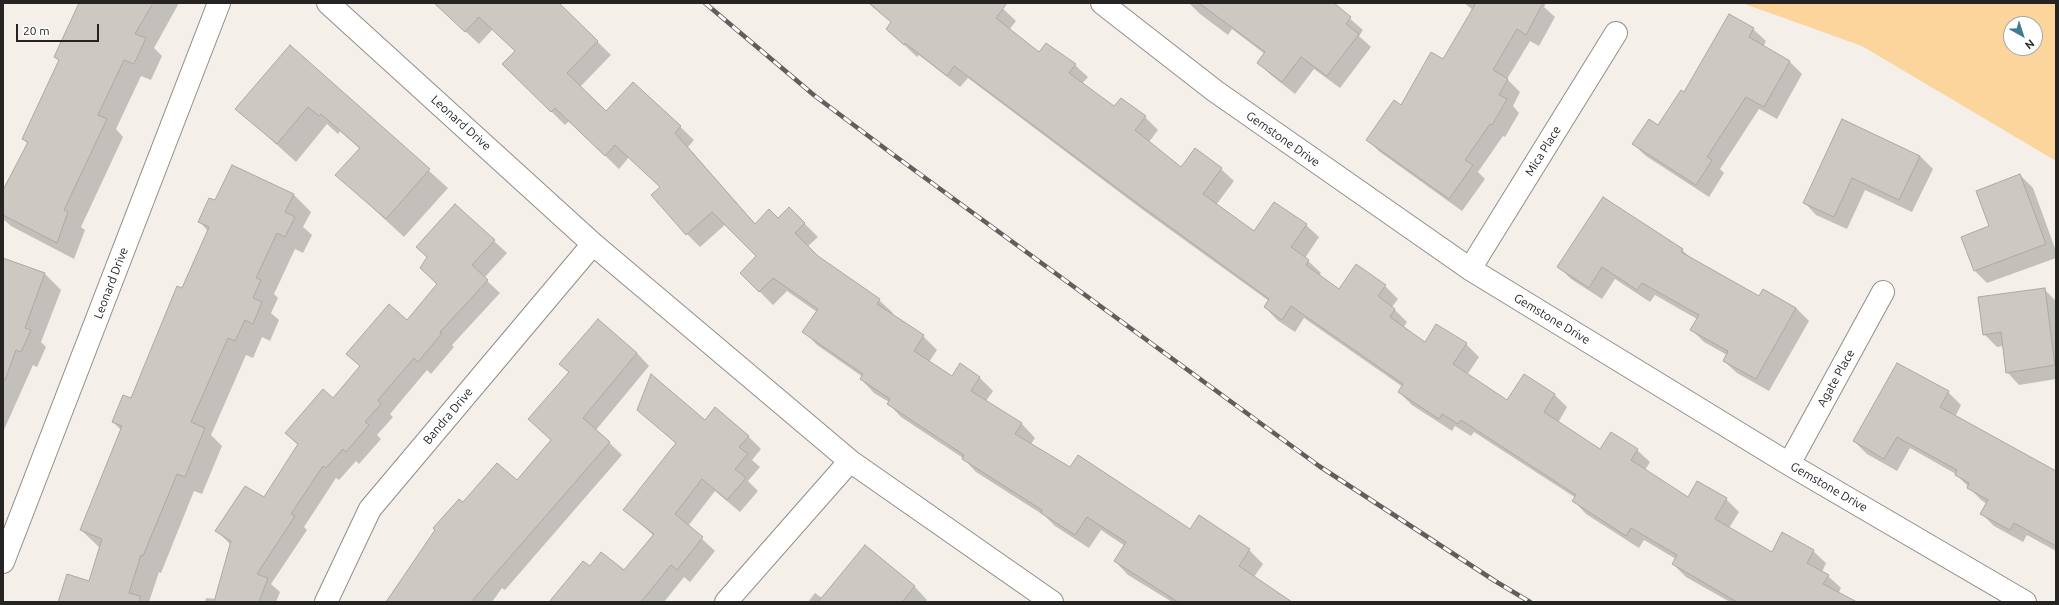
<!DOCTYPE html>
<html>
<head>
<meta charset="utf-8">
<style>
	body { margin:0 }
	#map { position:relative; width:2059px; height:605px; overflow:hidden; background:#f4efe9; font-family:Ubuntu,sans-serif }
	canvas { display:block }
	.frame { position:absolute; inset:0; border:4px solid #262422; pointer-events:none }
	.north { position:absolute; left:2003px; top:16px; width:40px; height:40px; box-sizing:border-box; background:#fff; border:1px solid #a8a7a7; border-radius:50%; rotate:141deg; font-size:11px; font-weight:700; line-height:16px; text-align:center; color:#262422 }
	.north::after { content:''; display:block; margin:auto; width:14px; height:18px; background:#417c94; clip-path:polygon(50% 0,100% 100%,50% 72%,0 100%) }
	.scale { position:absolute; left:16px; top:24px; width:83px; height:18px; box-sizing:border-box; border:2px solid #262422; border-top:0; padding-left:5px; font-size:12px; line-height:14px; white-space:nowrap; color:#262422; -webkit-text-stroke:3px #fff; paint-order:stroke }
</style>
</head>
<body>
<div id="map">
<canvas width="2059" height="605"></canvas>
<div class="frame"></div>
<div class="north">N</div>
<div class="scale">20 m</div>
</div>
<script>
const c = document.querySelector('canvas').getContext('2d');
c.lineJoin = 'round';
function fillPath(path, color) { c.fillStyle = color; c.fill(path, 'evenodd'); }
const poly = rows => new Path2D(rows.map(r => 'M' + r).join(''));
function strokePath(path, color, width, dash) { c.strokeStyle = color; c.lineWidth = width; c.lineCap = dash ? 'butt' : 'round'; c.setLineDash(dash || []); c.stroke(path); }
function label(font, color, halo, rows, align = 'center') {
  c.font = font + ' Ubuntu,sans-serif'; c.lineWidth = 3; c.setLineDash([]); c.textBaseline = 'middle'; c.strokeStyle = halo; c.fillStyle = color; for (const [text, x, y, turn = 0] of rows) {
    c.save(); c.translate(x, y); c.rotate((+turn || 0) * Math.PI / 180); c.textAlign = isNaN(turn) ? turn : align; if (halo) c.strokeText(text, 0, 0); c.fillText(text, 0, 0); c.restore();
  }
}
fillPath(poly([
	[1742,3,2056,3,2056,161,1862,46],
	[2011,24,2035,24,2035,48,2011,48]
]), '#fcd59c');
fillPath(poly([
	[91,3,179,3,154,48,162,56,151,80,141,76,116,129,123,137,81,227,85,230,74,259,11,226,3,219,3,192,28,144,23,139,59,61,55,57],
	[435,3,522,3,561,6,611,55,580,87,606,112,645,93,694,140,688,147,756,225,778,219,789,208,818,237,807,247,817,257,879,300,893,313,892,315,923,336,937,350,929,362,952,378,961,365,980,378,993,391,986,401,1022,424,1035,438,1031,444,1070,468,1190,530,1200,517,1249,550,1263,564,1254,577,1290,602,1172,602,1128,575,1115,561,1125,546,1101,530,1089,548,1055,526,1045,516,976,472,963,458,901,417,888,403,889,402,874,393,861,379,863,377,817,345,804,331,817,312,787,291,773,305,741,273,758,256,726,224,700,247,687,234,661,187,629,157,619,169,569,121,565,125,503,64,516,51,493,29,479,44],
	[868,3,997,3,1016,21,1009,30,1040,53,1075,65,1088,77,1082,84,1115,108,1121,99,1145,117,1158,130,1149,142,1181,168,1221,169,1234,181,1216,205,1254,233,1306,225,1319,237,1305,258,1321,273,1319,276,1339,291,1356,266,1385,286,1398,299,1392,307,1407,322,1403,328,1425,343,1466,344,1479,357,1467,375,1508,401,1555,395,1567,407,1558,423,1601,450,1637,450,1650,462,1645,470,1688,498,1726,499,1739,512,1729,528,1772,553,1813,551,1826,563,1822,572,1828,576,1841,588,1838,594,1853,602,1730,602,1686,577,1673,564,1676,559,1644,540,1639,548,1586,514,1574,501,1576,498,1474,432,1471,436,1455,426,1452,431,1412,405,1399,392,1403,387,1304,318,1295,332,1277,320,1265,307,1269,301,1143,210,968,78,960,87,919,55,917,57,900,41,892,23],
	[1189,3,1332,3,1363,30,1359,36,1371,47,1340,88,1314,69,1295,94,1271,75,1258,63,1265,54,1232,29,1228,35,1200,14],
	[1464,3,1546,3,1544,7,1555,17,1539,46,1530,41,1507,79,1520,92,1513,106,1519,113,1505,137,1503,136,1478,172,1485,179,1462,211,1380,152,1367,140,1444,60,1473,10],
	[1753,29,1766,41,1763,47,1789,61,1802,74,1777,119,1759,109,1720,169,1724,173,1709,197,1646,156,1633,144,1658,126,1684,93],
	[290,46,448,188,404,237,337,175,360,149,340,131,338,134,327,124,296,162,237,109],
	[1843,120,1920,156,1933,169,1912,212,1865,190,1847,229,1816,215,1804,202],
	[2020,175,2033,188,2056,251,2056,258,1987,283,1975,271,1990,227],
	[293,194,311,212,303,227,312,235,303,253,295,249,274,294,278,298,271,313,279,320,270,341,262,337,253,358,246,355,211,435,222,446,202,494,194,491,161,573,159,572,149,602,59,602,89,582,100,548,81,530,121,430,113,422,131,399,208,231,199,221,215,201],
	[494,241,507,253,484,278,500,293,452,345,454,347,431,374,427,370,390,414,393,417,377,435,381,439,359,464,356,461,339,480,336,478,304,527,307,530,271,584,280,592,276,602,205,602,206,598,216,599,231,545,217,531,264,499,298,445,286,433,333,399,361,367,348,354,407,321,438,284,421,268,428,258,417,247],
	[1682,250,1693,260,1760,298,1764,290,1796,308,1809,321,1769,391,1737,373,1724,361,1727,355,1704,342,1691,329,1697,319,1655,295,1650,302,1615,279,1602,299,1571,279,1559,267],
	[3,259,45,274,61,290,41,342,46,347,37,367,33,365,3,432],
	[2044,289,2056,301,2056,379,2019,385,2007,372,2003,346,1997,347,1984,334],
	[637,353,649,366,596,430,622,455,505,590,502,588,492,602,387,602,463,503,517,481,552,440,529,419,569,373,561,364],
	[1948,392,1961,405,1955,417,2056,472,2056,551,2027,535,2023,542,1994,526,1982,514,1987,504,1981,500,1956,474,1910,448,1897,471,1867,454,1854,441],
	[638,410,705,421,748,436,761,449,752,460,760,467,748,481,758,491,740,512,715,491,688,526,715,551,690,582,684,577,664,602,550,602,590,568,625,571,654,536,625,510,677,444],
	[865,546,915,587,927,600,925,602,808,602,815,593,822,598]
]), '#0003');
const building = poly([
	[79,3,153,3,135,34,146,38,134,64,124,60,98,115,107,119,64,210,68,212,57,243,3,215,3,190,28,142,22,139,59,60,54,57,79,3],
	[434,3,559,3,598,41,567,73,606,111,633,82,681,126,675,133,755,224,769,209,778,218,789,207,805,223,795,233,818,256,880,299,877,304,924,335,914,351,952,376,960,363,980,377,971,391,1022,423,1015,434,1070,467,1078,455,1190,529,1199,515,1250,549,1239,566,1292,602,1178,602,1114,561,1126,542,1087,517,1075,535,1041,513,1042,510,962,459,964,455,887,404,890,399,860,379,863,374,802,332,818,309,773,278,759,292,740,273,756,256,712,212,686,235,651,195,660,187,615,145,605,156,555,108,551,112,502,64,515,51,479,17,465,32,434,3],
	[869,3,1007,3,996,18,1039,52,1046,43,1076,64,1069,73,1114,106,1121,98,1146,116,1135,130,1181,167,1195,148,1222,168,1203,194,1254,231,1274,202,1307,224,1291,247,1309,260,1306,265,1339,289,1356,264,1386,285,1378,296,1395,309,1390,317,1425,342,1436,324,1467,343,1453,364,1507,400,1524,374,1555,394,1544,412,1600,449,1611,432,1638,449,1631,460,1688,497,1697,481,1727,498,1715,519,1772,552,1782,532,1814,550,1807,563,1829,575,1823,584,1857,602,1737,602,1672,564,1677,555,1631,528,1626,536,1572,501,1576,495,1461,420,1458,424,1442,414,1439,419,1398,392,1403,384,1291,306,1282,320,1264,307,1269,299,1129,197,954,66,947,76,905,43,904,45,886,29,891,22,869,3],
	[1199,3,1334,3,1351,17,1346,24,1359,34,1327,76,1301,57,1282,82,1257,63,1265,52,1199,3],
	[1476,3,1543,3,1526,35,1517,29,1493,70,1508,79,1499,95,1507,99,1492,125,1490,124,1465,160,1473,165,1449,199,1366,140,1394,100,1401,105,1431,52,1443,59,1476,3],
	[1729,14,1754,28,1749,37,1790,61,1764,107,1746,97,1707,157,1712,160,1696,185,1632,144,1649,119,1658,125,1681,90,1684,92,1729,14],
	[290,45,430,169,386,219,335,175,360,148,321,114,319,116,308,107,277,144,235,109,290,45],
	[1842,119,1920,156,1899,200,1852,178,1834,217,1803,203,1842,119],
	[232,165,294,194,285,212,295,217,285,237,277,233,256,278,261,280,253,298,262,302,253,324,245,320,235,341,228,338,191,422,205,428,185,477,177,474,143,556,141,555,129,593,140,596,140,602,58,602,67,574,89,581,102,539,80,530,122,426,112,422,123,395,131,398,177,286,182,288,209,227,198,222,209,198,215,200,232,165],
	[2020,174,2046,244,1974,271,1961,237,1989,226,1976,191,2020,174],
	[1603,197,1683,249,1681,252,1759,296,1763,289,1796,308,1756,379,1723,361,1728,351,1690,330,1699,315,1642,283,1637,290,1602,267,1589,288,1557,267,1603,197],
	[455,204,495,240,472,265,488,280,440,332,442,333,418,362,414,358,378,400,381,404,365,422,369,425,346,452,343,449,326,468,323,466,291,514,295,516,257,574,268,578,259,602,214,602,231,541,215,531,245,486,264,497,298,444,285,433,323,389,333,398,360,366,346,354,389,304,407,320,437,284,420,268,427,257,416,247,455,204],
	[3,258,45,273,25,328,31,330,21,352,16,350,5,380,3,379,3,258],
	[2045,288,2055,365,2006,373,2001,332,1983,335,1978,297,2045,288],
	[598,319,637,353,583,418,610,442,471,602,386,602,435,530,433,528,459,499,463,502,497,463,517,480,551,440,528,419,569,372,559,364,598,319],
	[1897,363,1949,391,1940,407,2056,471,2056,546,2014,523,2010,530,1980,514,1988,500,1967,488,1969,483,1955,475,1957,470,1897,437,1884,459,1853,441,1897,363],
	[651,374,705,420,715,407,749,436,739,447,748,454,735,469,746,478,727,500,702,479,675,514,703,537,677,570,671,565,641,602,549,602,583,561,590,566,601,552,624,570,654,534,623,510,676,443,637,410,651,374],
	[865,545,915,586,902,602,818,602,865,545]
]);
fillPath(building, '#cdc8c1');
strokePath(building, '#ada8a2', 1);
const minor = poly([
	[328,3,593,244,850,461],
	[1102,3,1215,91,1470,269,1789,464,2025,602],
	[1470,269,1616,33],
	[1789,464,1883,292],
	[3,562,219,3],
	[326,602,370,509,593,244],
	[726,602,850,461,1052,602]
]);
strokePath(minor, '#928e87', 24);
strokePath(minor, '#fff', 22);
const rail = poly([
	[705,3,815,96,891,153,1319,466,1495,581,1530,602]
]);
strokePath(rail, '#615e5b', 4.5);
strokePath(rail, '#fff', 3, [9]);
label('12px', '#262422', '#fff', [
	["Leonard Drive",461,123,42],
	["Gemstone Drive",1283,139,35],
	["Mica Place",1543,151,-58],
	["Leonard Drive",111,283,-69],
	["Gemstone Drive",1552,319,31],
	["Agate Place",1836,378,-61],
	["Bandra Drive",448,416,-50],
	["Gemstone Drive",1829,487,30]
]);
</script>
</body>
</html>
